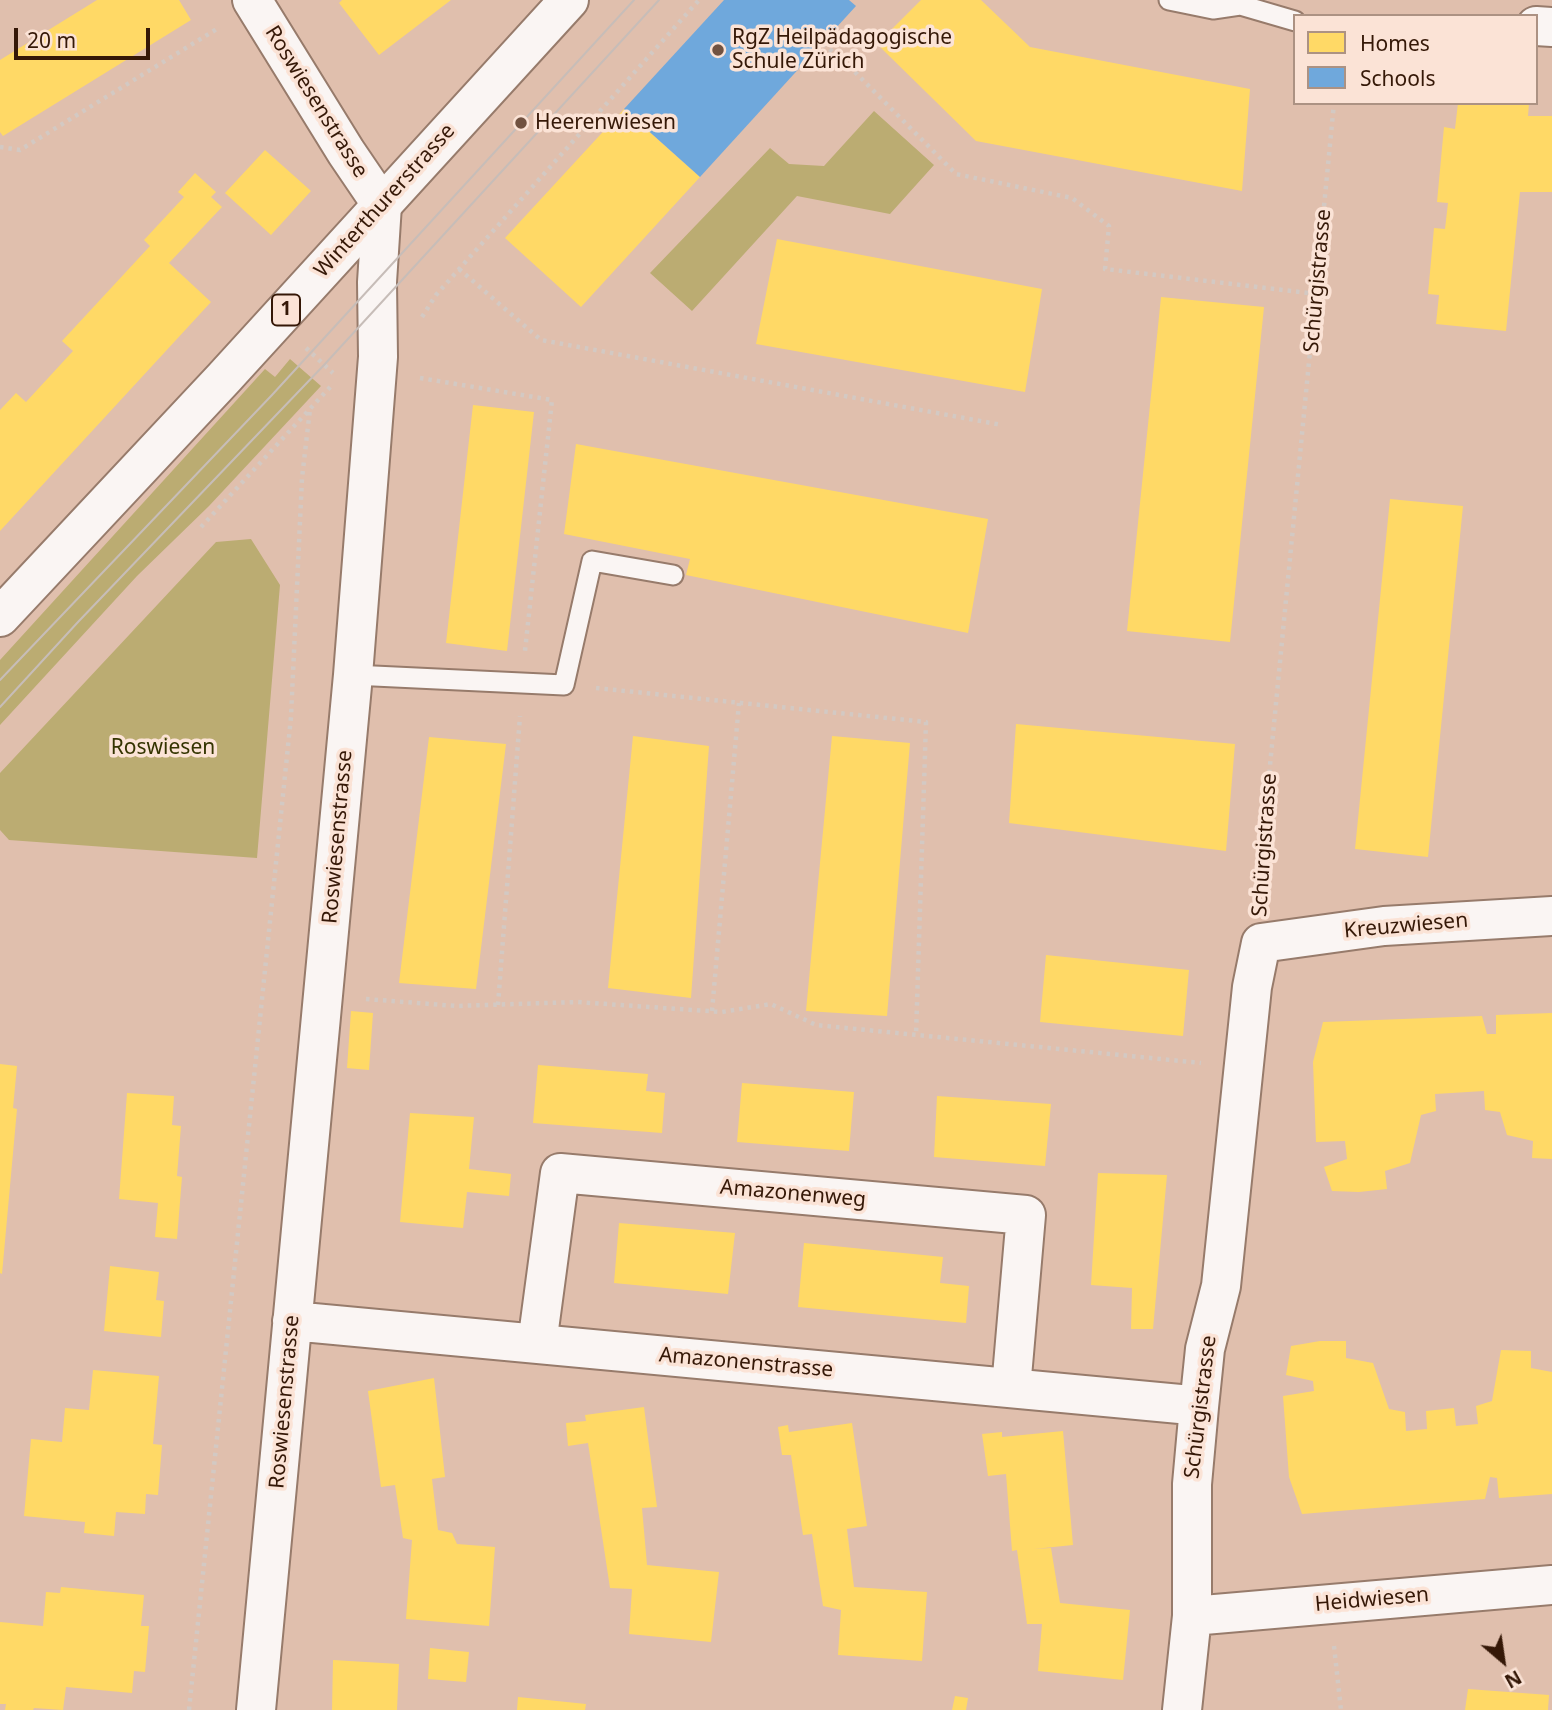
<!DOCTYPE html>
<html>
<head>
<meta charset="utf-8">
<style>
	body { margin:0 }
	#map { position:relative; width:1552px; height:1710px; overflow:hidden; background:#e0bfad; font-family:"Noto Sans",sans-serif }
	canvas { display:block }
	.legend { position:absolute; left:1293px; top:14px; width:245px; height:91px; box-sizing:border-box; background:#fbe3d6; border:2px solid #ac9283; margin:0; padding:9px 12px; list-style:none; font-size:21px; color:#351807 }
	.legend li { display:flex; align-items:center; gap:14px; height:35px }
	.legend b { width:35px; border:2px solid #ac9283 }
	.north { position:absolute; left:1468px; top:1626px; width:70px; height:70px; -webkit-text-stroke:5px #fbe3d6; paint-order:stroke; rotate:151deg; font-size:19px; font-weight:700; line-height:28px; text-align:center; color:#351807 }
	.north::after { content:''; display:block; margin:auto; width:24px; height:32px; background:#351807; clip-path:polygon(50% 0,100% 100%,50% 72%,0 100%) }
	.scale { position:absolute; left:14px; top:28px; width:136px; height:32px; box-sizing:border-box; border:4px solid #351807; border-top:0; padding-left:9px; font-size:21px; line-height:24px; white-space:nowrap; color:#351807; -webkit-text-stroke:5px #fbe3d6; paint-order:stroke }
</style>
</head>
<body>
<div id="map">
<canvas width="1552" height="1710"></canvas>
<ul class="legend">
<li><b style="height:19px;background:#ffd966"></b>Homes</li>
<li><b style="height:19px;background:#6fa8dc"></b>Schools</li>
</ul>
<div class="north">N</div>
<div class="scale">20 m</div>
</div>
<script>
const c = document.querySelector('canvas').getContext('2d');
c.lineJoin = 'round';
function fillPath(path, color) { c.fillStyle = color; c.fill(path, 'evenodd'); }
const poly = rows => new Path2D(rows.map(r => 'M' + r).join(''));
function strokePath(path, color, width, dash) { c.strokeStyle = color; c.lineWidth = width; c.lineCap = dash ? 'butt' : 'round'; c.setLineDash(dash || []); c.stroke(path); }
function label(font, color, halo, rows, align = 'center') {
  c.font = font + ' "Noto Sans",sans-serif'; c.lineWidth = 7; c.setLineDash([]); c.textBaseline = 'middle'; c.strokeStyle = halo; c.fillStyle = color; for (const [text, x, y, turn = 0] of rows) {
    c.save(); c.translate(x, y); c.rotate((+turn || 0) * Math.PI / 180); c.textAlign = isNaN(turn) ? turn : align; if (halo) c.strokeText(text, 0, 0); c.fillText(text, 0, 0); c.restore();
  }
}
fillPath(poly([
	[874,111,934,165,890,214,797,196,692,311,650,273,770,148,789,164,824,166],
	[290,359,321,386,209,506,137,576,0,725,0,660,265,369,275,377],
	[251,539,280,585,257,858,9,840,0,830,0,773,216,542]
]), '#bbac72');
fillPath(poly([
	[97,0,179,0,191,20,3,136,0,132,0,60],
	[342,0,451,0,379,55,339,3],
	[921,0,981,0,1030,47,1250,89,1242,191,976,141,877,44],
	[1458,103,1529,103,1528,116,1552,116,1552,192,1520,192,1506,331,1436,324,1439,295,1428,294,1434,228,1445,229,1448,203,1437,202,1444,127,1455,129],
	[624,109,700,177,581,307,505,238],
	[265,150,311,191,271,235,225,193],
	[195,173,216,192,211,197,222,207,169,263,211,302,0,531,0,410,16,393,26,402,73,351,62,341,150,246,144,240,184,197,178,192],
	[777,239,1042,289,1025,392,756,344],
	[1161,297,1264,307,1230,642,1127,631],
	[473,405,534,412,507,651,446,643],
	[576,444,988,519,968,633,686,575,690,559,564,534],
	[1390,499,1463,506,1428,857,1355,849],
	[1016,724,1235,744,1226,851,1009,823],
	[633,736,709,746,691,998,608,988],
	[832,736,910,743,887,1016,806,1011],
	[429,737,506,744,476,989,399,983],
	[1046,955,1189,970,1183,1036,1040,1022],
	[351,1011,373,1013,369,1070,347,1068],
	[1552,1013,1552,1159,1532,1158,1533,1141,1507,1135,1500,1112,1485,1110,1484,1091,1435,1094,1436,1111,1421,1115,1410,1163,1385,1171,1387,1189,1359,1192,1332,1191,1324,1167,1347,1159,1345,1141,1316,1142,1313,1062,1323,1022,1482,1016,1487,1034,1496,1034,1496,1015],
	[0,1064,17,1066,13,1108,17,1109,2,1274,0,1273],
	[538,1065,648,1074,646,1091,665,1093,662,1133,533,1123],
	[742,1083,854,1092,849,1151,737,1142],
	[127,1093,174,1096,172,1125,181,1126,177,1176,182,1177,177,1239,155,1237,158,1203,119,1199],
	[937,1096,1051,1104,1045,1166,934,1157],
	[410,1113,474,1117,469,1169,511,1174,509,1196,467,1192,463,1228,400,1222],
	[1098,1173,1167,1175,1153,1329,1131,1329,1132,1288,1091,1285],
	[619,1223,735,1233,728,1294,614,1283],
	[804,1243,943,1257,940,1283,969,1286,966,1323,798,1307],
	[110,1266,159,1272,156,1300,164,1301,161,1337,104,1331],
	[1320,1341,1346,1341,1346,1358,1373,1363,1389,1409,1405,1412,1406,1431,1427,1429,1426,1411,1454,1408,1456,1426,1478,1424,1476,1406,1492,1401,1501,1350,1531,1351,1531,1368,1552,1372,1552,1494,1499,1498,1497,1478,1490,1477,1485,1499,1302,1514,1289,1477,1283,1396,1314,1391,1313,1381,1286,1375,1291,1346],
	[93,1370,159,1376,153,1444,162,1445,158,1495,146,1494,145,1514,116,1512,114,1536,84,1533,85,1522,24,1516,31,1439,62,1442,65,1408,89,1410],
	[434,1378,445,1477,432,1479,438,1530,452,1533,457,1544,495,1547,489,1626,406,1619,412,1540,403,1538,395,1485,381,1487,368,1391],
	[644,1407,657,1507,642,1508,647,1565,719,1572,711,1642,629,1634,632,1589,610,1588,588,1443,568,1446,566,1423,586,1421,585,1415],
	[852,1423,867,1526,847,1529,854,1587,927,1592,922,1661,838,1655,841,1610,823,1606,812,1534,803,1535,791,1455,782,1455,778,1427,788,1425,789,1432],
	[1063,1431,1073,1545,1034,1549,1051,1548,1060,1603,1130,1610,1123,1680,1038,1671,1042,1624,1027,1624,1017,1550,1012,1551,1006,1474,988,1476,982,1434,1002,1432,1002,1437],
	[61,1587,144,1595,141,1626,149,1626,145,1672,134,1671,132,1693,66,1687,63,1710,34,1708,33,1710,5,1710,6,1704,0,1704,0,1622,43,1626,46,1592,60,1593],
	[430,1648,469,1652,466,1682,428,1679],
	[333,1660,399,1664,397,1710,332,1710],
	[1468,1689,1549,1695,1548,1710,1465,1710],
	[955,1696,968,1698,966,1710,952,1710],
	[518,1697,586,1704,585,1710,517,1710]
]), '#ffd966');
fillPath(poly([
	[724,0,849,0,856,6,700,177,624,109]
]), '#6fa8dc');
const service = poly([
	[1169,0,1213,9,1240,5,1295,21],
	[353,675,564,685,592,561,673,575]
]);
const minor = poly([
	[252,0,346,152,382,205,377,282,378,357,353,675,256,1710],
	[1536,26,1552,27],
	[292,1321,1180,1404,1199,1407],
	[537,1344,560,1173,1026,1215,1011,1388],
	[1192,1616,1552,1585],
	[1182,1710,1192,1616,1192,1484,1199,1407,1205,1349,1221,1286,1252,987,1261,943,1384,926,1552,916]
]);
const primary = poly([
	[0,617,223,379,569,0]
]);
strokePath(service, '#977b6b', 23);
strokePath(minor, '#977b6b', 42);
strokePath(primary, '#977b6b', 42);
strokePath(poly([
	[823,44,844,61,956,174,1072,198,1109,226,1105,269,1317,294],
	[0,147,20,150,220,27],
	[459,269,541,340,1002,425],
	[422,317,436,295,699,0],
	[306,348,333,373],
	[420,378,552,400,525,651],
	[201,527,333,384],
	[596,688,926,722,916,1035],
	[1257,900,1334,103],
	[366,999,456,1006,577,1002,722,1012,771,1004,816,1025,1201,1063],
	[498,1005,520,716],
	[712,1011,739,703],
	[1334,1646,1341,1710],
	[189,1710,291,717,302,478,310,409]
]), '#d3c9c3', 4.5, [3.5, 5]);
strokePath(service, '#faf5f3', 19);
strokePath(minor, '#faf5f3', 38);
strokePath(primary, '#faf5f3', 38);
strokePath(poly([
	[0,680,272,395,634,0],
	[0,707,78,622,324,365,659,0]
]), '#c7bdb8', 2);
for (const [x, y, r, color] of [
	[718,50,7,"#715241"],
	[521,123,7,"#715241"]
]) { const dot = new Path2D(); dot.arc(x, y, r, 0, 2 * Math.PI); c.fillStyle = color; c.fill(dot); strokePath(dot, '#fbe3d6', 2.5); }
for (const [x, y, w] of [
	[286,310,28]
]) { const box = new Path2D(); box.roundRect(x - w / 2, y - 15.5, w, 31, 5); c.fillStyle = '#fbe3d6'; c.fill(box); strokePath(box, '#351807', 2); }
label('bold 19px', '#351807', null, [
	["1",286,310]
]);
label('21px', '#351807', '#fbe3d6', [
	["RgZ Heilpädagogische",732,38],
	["Schule Zürich",732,62],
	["Heerenwiesen",535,123]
], 'left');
label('21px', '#351807', '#fbe3d6', [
	["Roswiesenstrasse",316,102,58],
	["Winterthurerstrasse",385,201,-48],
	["Schürgistrasse",1318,281,-85],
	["Roswiesenstrasse",338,837,-85],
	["Schürgistrasse",1265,845,-86],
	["Kreuzwiesen",1406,926,-5],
	["Amazonenweg",793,1194,5],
	["Amazonenstrasse",746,1363,5],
	["Roswiesenstrasse",285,1402,-85],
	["Schürgistrasse",1201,1407,-83],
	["Heidwiesen",1372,1600,-5]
]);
label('21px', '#343400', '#fbe3d6', [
	["Roswiesen",163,748]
]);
</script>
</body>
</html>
